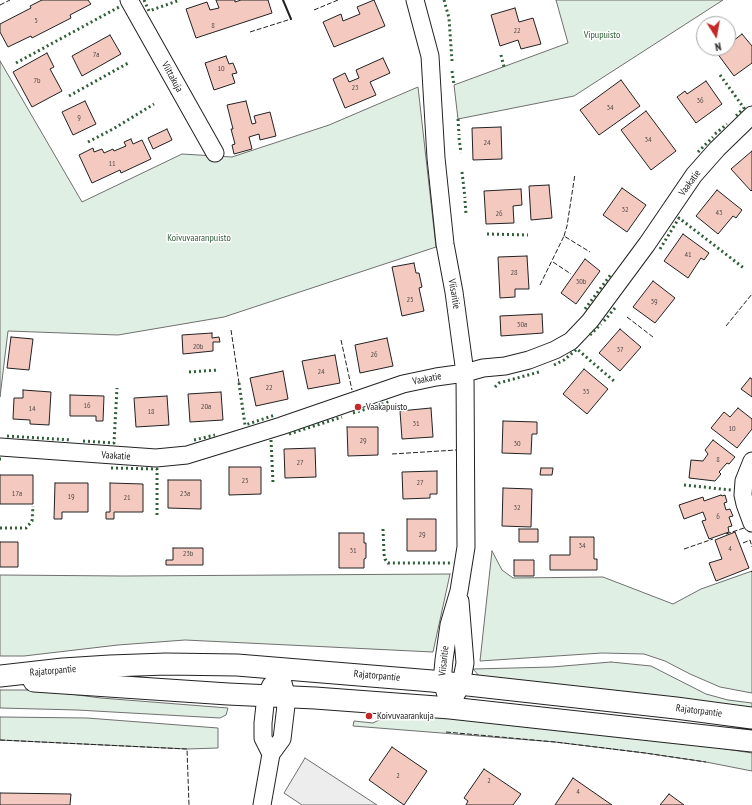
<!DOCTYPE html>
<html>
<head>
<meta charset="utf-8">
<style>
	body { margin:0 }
	#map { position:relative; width:752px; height:805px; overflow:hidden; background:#fff; font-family:"PT Sans Narrow",sans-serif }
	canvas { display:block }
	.north { position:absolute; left:696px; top:16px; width:40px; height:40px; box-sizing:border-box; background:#fff; border:1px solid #a7a7a7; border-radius:50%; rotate:169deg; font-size:11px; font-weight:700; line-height:16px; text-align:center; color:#222 }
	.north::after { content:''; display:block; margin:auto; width:14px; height:18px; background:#c62828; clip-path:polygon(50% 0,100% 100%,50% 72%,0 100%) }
</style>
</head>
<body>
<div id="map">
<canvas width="752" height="805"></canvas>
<div class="north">N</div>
</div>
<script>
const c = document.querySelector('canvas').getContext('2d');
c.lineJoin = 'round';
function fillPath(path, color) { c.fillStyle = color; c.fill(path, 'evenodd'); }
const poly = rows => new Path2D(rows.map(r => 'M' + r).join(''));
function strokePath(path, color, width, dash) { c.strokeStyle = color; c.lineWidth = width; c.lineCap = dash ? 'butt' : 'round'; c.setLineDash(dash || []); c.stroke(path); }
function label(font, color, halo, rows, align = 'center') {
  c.font = font + ' "PT Sans Narrow",sans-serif'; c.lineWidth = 3; c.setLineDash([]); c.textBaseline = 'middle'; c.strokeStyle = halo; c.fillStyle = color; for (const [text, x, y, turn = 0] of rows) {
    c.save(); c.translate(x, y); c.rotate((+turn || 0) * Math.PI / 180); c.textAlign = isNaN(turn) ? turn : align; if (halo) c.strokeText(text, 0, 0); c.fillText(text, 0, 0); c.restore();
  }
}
const green = poly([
	[556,0,723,0,574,96,458,119,454,85,568,43,556,0],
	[0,61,82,202,182,154,232,157,329,125,418,87,436,247,224,317,118,335,8,331,0,397,0,61],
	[492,551,502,570,513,578,603,577,673,604,701,589,752,571,752,693,720,687,690,674,665,661,644,654,602,653,480,661,492,551],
	[450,574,433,652,185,640,118,645,24,656,0,656,0,575,123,576,450,574],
	[611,662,651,666,706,694,728,700,752,703,752,713,481,678,473,669,552,667,611,662],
	[0,690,39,690,101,698,228,708,226,715,220,718,77,710,0,708,0,690],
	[387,716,435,716,687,743,752,753,752,771,706,762,645,753,555,742,353,726,354,721,373,723,387,716],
	[0,717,87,718,218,728,218,748,187,749,0,740,0,717]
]);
fillPath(green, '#e0efe3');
strokePath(green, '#6f6f6f', 1);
const parking = poly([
	[305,758,377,805,302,805,284,793,305,758]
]);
fillPath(parking, '#ededed');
strokePath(parking, '#6f6f6f', 1);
const building = poly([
	[42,0,88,0,91,4,70,15,71,18,32,38,31,36,8,47,0,32,0,24,31,8,30,6,42,0],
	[216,0,235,0,235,2,241,0,268,0,272,13,196,38,186,9,207,2,210,10,219,8,216,0],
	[374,0,385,26,334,47,323,22,341,14,343,21,360,14,357,7,374,0],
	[515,8,519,22,533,18,541,44,521,49,518,40,500,46,491,15,515,8],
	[742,34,752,46,752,63,734,76,717,53,723,48,728,48,728,45,742,34],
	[110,35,121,54,82,76,72,56,110,35],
	[47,53,54,67,50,69,62,91,32,107,13,72,47,53],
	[226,56,229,64,233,63,237,73,232,74,235,83,214,90,205,63,226,56],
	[383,58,390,73,370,82,376,95,345,108,333,79,345,73,349,82,359,78,356,70,383,58],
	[621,80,640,106,599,135,580,110,621,80],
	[706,81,722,104,696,123,677,97,685,91,687,94,706,81],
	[85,101,96,124,73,135,62,112,85,101],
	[246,101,252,124,256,123,254,116,270,112,276,136,260,140,259,134,249,137,252,149,234,154,232,145,235,144,231,129,233,129,227,105,246,101],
	[646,111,676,151,651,170,621,130,646,111],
	[501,127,502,159,473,160,472,128,501,127],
	[167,129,172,140,153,149,148,138,167,129],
	[131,139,133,144,142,140,151,159,121,173,120,170,92,183,79,155,93,148,94,152,102,149,104,153,113,149,114,151,126,146,124,142,131,139],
	[752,151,752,190,751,191,731,169,752,151],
	[549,185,552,218,531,220,529,186,549,185],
	[622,188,646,205,627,232,603,215,622,188],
	[521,189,522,205,513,206,514,223,486,224,484,191,521,189],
	[717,190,742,210,736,218,733,216,718,234,696,216,717,190],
	[683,234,709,253,704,260,701,258,688,278,664,261,683,234],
	[527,256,529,289,515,289,515,297,500,298,498,257,527,256],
	[585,259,600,271,576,304,561,293,585,259],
	[414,263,416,273,419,273,422,287,419,288,424,311,402,316,392,267,414,263],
	[653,281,675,298,655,323,633,307,653,281],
	[542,314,543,333,501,336,500,316,542,314],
	[620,329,641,347,620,371,599,353,620,329],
	[212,333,212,338,219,337,220,342,213,342,213,351,183,354,182,335,212,333],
	[11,337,33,339,29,370,7,368,11,337],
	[387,338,393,366,360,373,355,345,387,338],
	[335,355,340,383,308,389,302,361,335,355],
	[584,369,608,389,587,414,563,394,584,369],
	[283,371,288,399,256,406,250,378,283,371],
	[750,378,752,379,752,397,741,389,750,378],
	[23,390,51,392,49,425,30,424,30,420,13,419,14,398,23,398,23,390],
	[221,392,223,420,190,422,188,394,221,392],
	[70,395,104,396,103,421,96,421,96,416,70,416,70,395],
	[167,396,169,425,136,427,134,398,167,396],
	[431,408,433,437,402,439,400,411,431,408],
	[738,408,752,419,752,429,737,448,711,428,724,412,730,417,738,408],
	[503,421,537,422,537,434,532,434,531,454,502,453,503,421],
	[347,427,378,427,378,455,348,456,347,427],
	[713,440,735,457,729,464,727,463,719,472,721,474,715,481,689,478,691,460,703,461,708,454,705,450,713,440],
	[315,448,316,477,285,478,284,449,315,448],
	[229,467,261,467,261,494,229,495,229,467],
	[541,468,553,468,552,475,540,475,541,468],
	[437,471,437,494,430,494,430,498,403,499,402,472,437,471],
	[0,475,33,475,33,504,0,504,0,475],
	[168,480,201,480,201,509,168,508,168,480],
	[55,483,88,483,88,512,62,512,62,519,54,519,55,483],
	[110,483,143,484,143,512,114,512,114,519,106,519,106,512,110,512,110,483],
	[503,488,532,489,531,527,502,526,503,488],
	[721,495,722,496,725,495,727,502,724,503,726,510,730,509,733,516,729,517,732,526,728,527,729,532,709,539,702,521,706,520,703,512,684,519,679,505,703,497,704,501,721,495],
	[407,519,436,519,436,551,407,551,407,519],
	[519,529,538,529,538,542,519,542,519,529],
	[735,532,749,568,716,581,709,563,722,559,715,540,735,532],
	[339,533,364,533,364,543,366,543,366,558,364,559,364,568,339,568,339,533],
	[570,537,594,537,594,559,597,559,597,570,550,570,550,555,570,555,570,537],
	[0,542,18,542,18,567,0,567,0,542],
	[173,548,203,548,203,565,166,565,166,560,173,560,173,548],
	[514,560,534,560,534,576,514,576,514,560],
	[392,747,427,771,404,805,369,780,392,747],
	[484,769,521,794,513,805,466,805,468,801,464,798,484,769],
	[573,778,612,805,555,805,573,778],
	[0,793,71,794,70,805,0,805,0,793],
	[669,794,684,805,660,805,669,794]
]);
fillPath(building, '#f3c9c0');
strokePath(building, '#222', 1);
const minor = poly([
	[129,0,215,153],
	[415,0,430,56,436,158,445,244,454,292,465,373,466,547,459,591,449,625,444,660,442,682,450,708],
	[0,447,156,458,187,455,281,426,403,384,436,377,465,373,483,368,505,366,529,360,555,350,571,341,590,321,647,244,694,175,717,149,752,115],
	[752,461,744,481,743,495,745,504,752,523],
	[456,695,461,685,465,663,460,601],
	[271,754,263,738,263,723,266,696,271,685],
	[262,805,271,754,282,739,287,697,279,669]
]);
const major = poly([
	[0,676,63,669,110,666,166,664,237,665,432,681,676,708,752,718],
	[34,681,228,694,315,698,450,708,752,741]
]);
strokePath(minor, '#222', 19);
strokePath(major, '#222', 23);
strokePath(minor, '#fff', 17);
strokePath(major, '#fff', 21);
strokePath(poly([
	[144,0,149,11,180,0],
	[444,0,449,18,452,61],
	[501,55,504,67],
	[16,63,119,7],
	[452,71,454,85],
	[720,75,744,108,734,118],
	[69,96,130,62],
	[458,119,459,135],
	[715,134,727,124],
	[459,138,461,153],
	[88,142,113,129,154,104],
	[698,152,713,137],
	[462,172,465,198],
	[465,201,466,214],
	[487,234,528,235],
	[660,249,679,218,745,269],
	[585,309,612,273],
	[604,321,615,308],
	[590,335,601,324],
	[554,365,564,360,577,349,615,382],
	[189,372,218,370],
	[239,383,245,425,275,415],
	[495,387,499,383,539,372],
	[353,413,389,402],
	[289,434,342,417],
	[7,436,71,440],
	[194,440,215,435],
	[271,440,273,483],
	[83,441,114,443,117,388],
	[0,459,1,459],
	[111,468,157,469,157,518],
	[684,485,731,490],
	[0,528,26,528,32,521,33,506],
	[383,529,384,554,385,559,388,563,453,563]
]), '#2f5e38', 3, [2, 3]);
strokePath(poly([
	[0,5,10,0],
	[314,10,338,0],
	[250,32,291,19],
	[564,236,567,226,575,174],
	[553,262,571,274],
	[540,285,564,236,590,252],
	[627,317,653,337],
	[726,326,752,294],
	[231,330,239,383],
	[341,340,352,390],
	[392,454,456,450],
	[726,534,744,528],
	[743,543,750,540,752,547],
	[684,549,713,539],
	[751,572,752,571],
	[446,732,555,742,645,753,706,762],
	[0,740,187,749,189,805]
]), '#222', 1, [5, 2]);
strokePath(poly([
	[283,0,291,19]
]), '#222', 2);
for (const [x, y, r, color] of [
	[358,407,4,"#c62828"],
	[369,716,4,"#c62828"]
]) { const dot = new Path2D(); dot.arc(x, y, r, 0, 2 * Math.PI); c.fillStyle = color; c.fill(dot); strokePath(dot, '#fff', 1.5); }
label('8px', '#564c4a', null, [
	["5",36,21],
	["8",213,26],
	["22",517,31],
	["7a",96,55],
	["10",221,69],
	["7b",37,81],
	["23",355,88],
	["36",700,101],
	["34",610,108],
	["9",79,118],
	["34",648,140],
	["24",487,143],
	["11",112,164],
	["32",625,210],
	["43",719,213],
	["26",499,214],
	["41",688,255],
	["28",514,273],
	["30b",581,282],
	["25",410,300],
	["39",654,302],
	["30a",522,325],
	["20b",198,347],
	["37",620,350],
	["26",374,355],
	["24",321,372],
	["22",269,388],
	["35",586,392],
	["16",87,406],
	["20a",206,407],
	["14",32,409],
	["18",151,412],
	["31",416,424],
	["10",732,429],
	["29",363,441],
	["30",517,444],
	["8",718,460],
	["27",300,463],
	["25",245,481],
	["27",420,483],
	["17a",17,494],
	["23a",185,494],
	["19",71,497],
	["21",127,498],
	["32",517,508],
	["6",718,517],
	["29",422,535],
	["34",582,546],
	["4",730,549],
	["31",353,551],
	["23b",188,554],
	["2",398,776],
	["2",489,781],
	["4",578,792]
]);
label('10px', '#2f5e38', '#fff', [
	["Vipupuisto",602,35],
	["Koivuvaaranpuisto",199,238]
]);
label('10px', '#222', '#fff', [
	["Viittakuja",172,77,61],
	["Vaakatie",690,183,-54],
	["Viisaritie",454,294,80],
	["Vaakatie",427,379,-11],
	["Vaakatie",116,456,3],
	["Viisaritie",444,661,-84],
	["Rajatorpantie",53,671,-5],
	["Rajatorpantie",377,676,5],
	["Rajatorpantie",699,711,7]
]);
label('10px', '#222', '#fff', [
	["Vaakapuisto",366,407],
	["Koivuvaarankuja",377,716]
], 'left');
</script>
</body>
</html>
